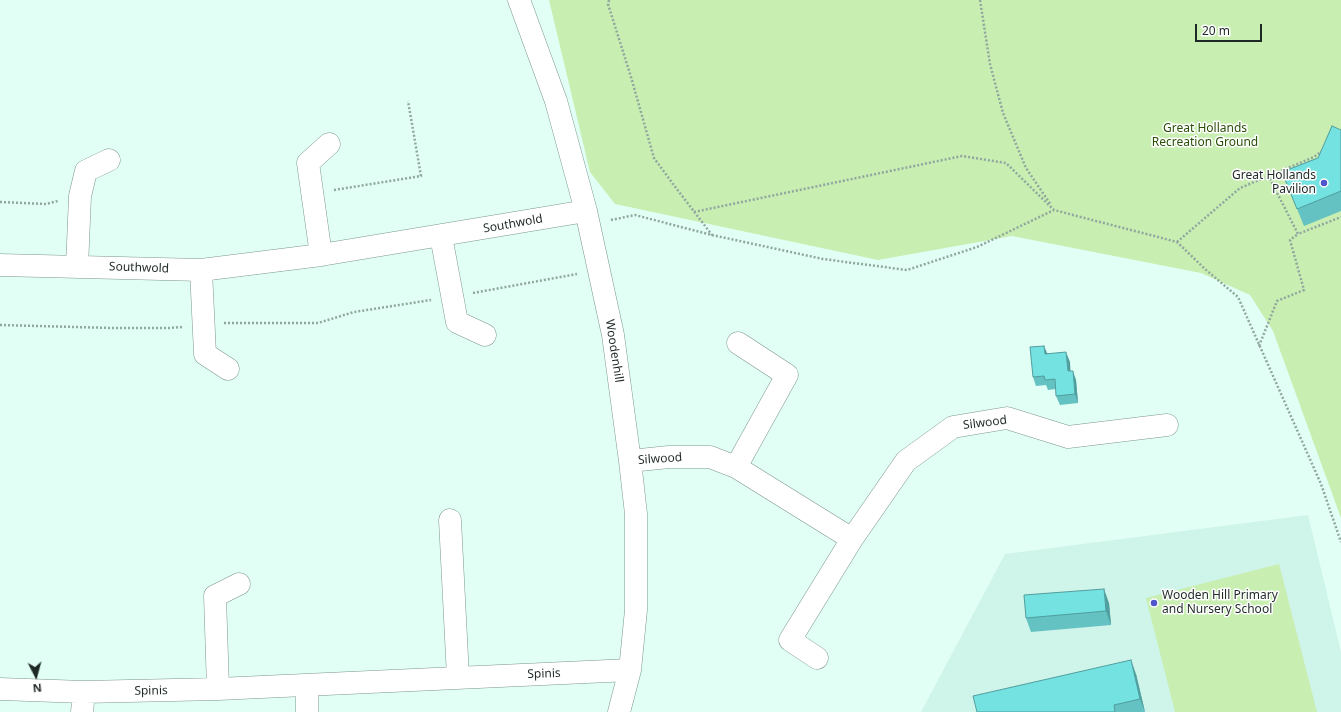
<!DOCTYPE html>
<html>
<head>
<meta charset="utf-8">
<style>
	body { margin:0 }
	#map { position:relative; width:1341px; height:712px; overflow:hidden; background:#e2fff5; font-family:"Noto Sans",sans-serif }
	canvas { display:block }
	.north { position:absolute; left:16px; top:656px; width:40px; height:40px; -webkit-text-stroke:3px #fff; paint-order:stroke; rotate:174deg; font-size:11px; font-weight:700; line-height:16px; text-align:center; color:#1e2926 }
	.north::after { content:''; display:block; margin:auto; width:14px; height:18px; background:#1e2926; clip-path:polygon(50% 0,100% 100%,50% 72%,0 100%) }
	.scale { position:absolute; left:1195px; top:24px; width:67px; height:18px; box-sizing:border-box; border:2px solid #1e2926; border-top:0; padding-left:5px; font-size:12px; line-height:14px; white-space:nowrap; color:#1e2926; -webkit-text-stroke:3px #fff; paint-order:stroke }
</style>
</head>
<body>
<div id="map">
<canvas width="1341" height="712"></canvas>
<div class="north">N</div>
<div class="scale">20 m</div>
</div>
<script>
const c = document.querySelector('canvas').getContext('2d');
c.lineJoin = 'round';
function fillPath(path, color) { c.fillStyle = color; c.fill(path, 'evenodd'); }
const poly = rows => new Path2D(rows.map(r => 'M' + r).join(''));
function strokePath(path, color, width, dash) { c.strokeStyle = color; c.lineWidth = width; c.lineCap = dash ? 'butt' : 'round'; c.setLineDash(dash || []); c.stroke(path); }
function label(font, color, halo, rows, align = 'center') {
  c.font = font + ' "Noto Sans",sans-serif'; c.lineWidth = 3; c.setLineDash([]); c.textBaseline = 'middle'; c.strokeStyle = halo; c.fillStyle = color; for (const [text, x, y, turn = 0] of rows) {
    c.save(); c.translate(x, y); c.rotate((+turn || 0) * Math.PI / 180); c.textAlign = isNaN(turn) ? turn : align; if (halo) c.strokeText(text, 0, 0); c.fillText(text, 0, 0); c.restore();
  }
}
fillPath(poly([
	[1308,515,1341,652,1341,712,921,712,1005,554]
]), '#cff4e9');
fillPath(poly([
	[549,0,1341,0,1341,518,1273,331,1250,295,1201,273,1012,236,878,260,615,204,590,172],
	[1279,564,1317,712,1175,712,1146,598]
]), '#c8eeb1');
const minor = poly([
	[519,0,556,101,586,211,613,335,630,461,636,514,636,610,630,670,619,712],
	[441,236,457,322,485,335],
	[321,255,308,163,329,144],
	[0,265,201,270,321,255,586,211],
	[77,267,80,196,86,171,109,160],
	[201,270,205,354,228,369],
	[630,461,669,457,710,457,736,467,852,539],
	[736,467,787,375,738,343],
	[450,520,458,677],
	[817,658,790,640,852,539,906,461,953,427,1007,418,1068,437,1167,425],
	[307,685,307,712],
	[0,689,84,692,218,689,630,670],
	[218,689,215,596,239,584],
	[82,712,84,692]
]);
strokePath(minor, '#7c968e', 23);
strokePath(poly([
	[609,0,608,4,631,77,654,158,673,184,712,235],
	[980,0,990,64,1003,113,1026,168,1051,205],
	[1268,175,1298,234,1341,217],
	[334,190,421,176,408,101],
	[0,202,46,204,58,201],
	[694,212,962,156,1006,163,1054,210],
	[611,220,635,215,712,235,823,259,907,270,977,247,1054,210,1177,242,1205,269,1238,297,1321,484,1341,542],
	[1177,242,1240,188,1314,157,1322,151],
	[473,293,577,274],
	[224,323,318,323,354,312,431,300],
	[0,325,112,328,169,328,182,327],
	[1259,346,1277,301,1304,290,1290,240,1298,234]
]), '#90a69f', 2.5, [2, 2]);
strokePath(minor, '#fff', 22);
fillPath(poly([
	[1341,130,1341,211,1304,226,1282,172,1318,158],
	[1047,354,1070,362,1070,371,1076,380,1078,403,1060,405,1056,396,1056,389,1048,390,1046,385,1036,386,1033,377],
	[1109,603,1111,625,1031,632,1026,618],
	[1136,674,1145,712,977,712]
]), '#64c2c2');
fillPath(poly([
	[1044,346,1048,355,1045,354],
	[1066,352,1070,362,1071,381,1068,371],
	[1073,371,1076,380,1078,403,1075,394],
	[1104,589,1109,603,1111,625,1106,611],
	[1131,660,1136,674,1145,712,1140,699]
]), '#519e9e');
const building = poly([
	[1332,126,1341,130,1341,191,1297,209,1282,172,1318,158,1332,126],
	[1044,346,1045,354,1066,352,1068,371,1073,371,1075,394,1056,396,1055,379,1045,380,1044,376,1033,377,1030,347,1044,346],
	[1104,589,1106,611,1026,618,1024,595,1104,589],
	[1131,660,1140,699,1114,705,1115,712,977,712,973,696,1131,660]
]);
fillPath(building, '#74e2e1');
strokePath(building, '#519e9e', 1);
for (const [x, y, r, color] of [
	[1324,183,4,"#4f56cc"],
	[1154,603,4,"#4f56cc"]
]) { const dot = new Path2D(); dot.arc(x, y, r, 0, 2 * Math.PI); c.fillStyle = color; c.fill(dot); strokePath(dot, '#fff', 1.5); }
label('12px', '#2a4f07', '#fff', [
	["Great Hollands",1205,129],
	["Recreation Ground",1205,143]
]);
label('12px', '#1e2926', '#fff', [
	["Great Hollands",1316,176],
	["Pavilion",1316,190],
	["Wooden Hill Primary",1162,596,"left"],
	["and Nursery School",1162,610,"left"]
], 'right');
label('12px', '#1e2926', '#fff', [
	["Southwold",513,224,-10],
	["Southwold",139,268,2],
	["Woodenhill",614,351,81],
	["Silwood",985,423,-7],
	["Silwood",660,459,-4],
	["Spinis",544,674,-2],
	["Spinis",151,691,-1]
]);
</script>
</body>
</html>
